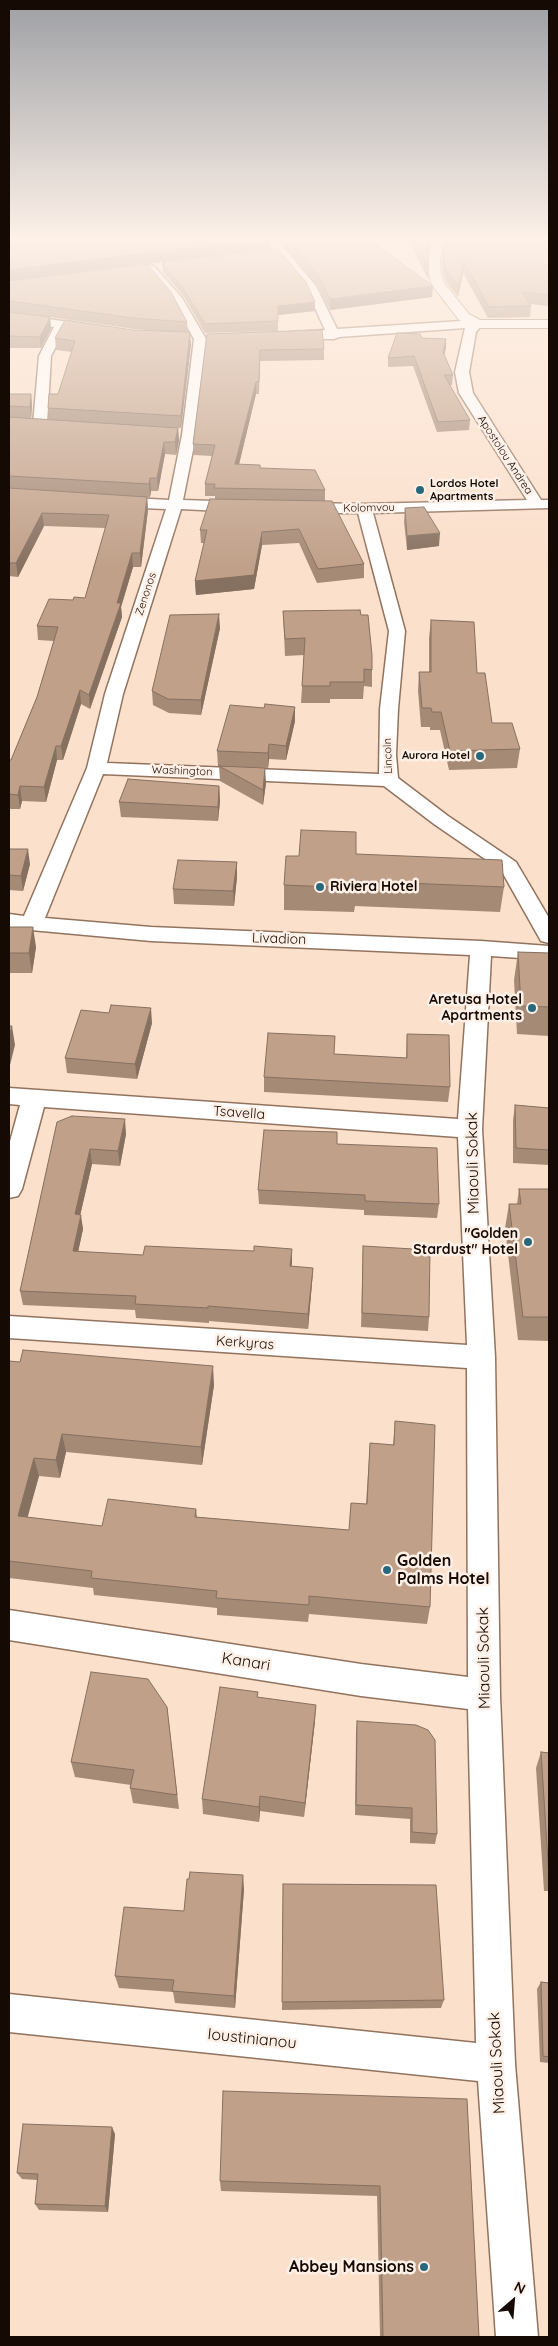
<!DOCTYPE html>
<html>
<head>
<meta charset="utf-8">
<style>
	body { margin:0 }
	#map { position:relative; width:558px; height:2346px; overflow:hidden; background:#fbe0cc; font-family:Quicksand,sans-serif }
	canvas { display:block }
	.frame { position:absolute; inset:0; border:10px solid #160b04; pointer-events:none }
	.north { position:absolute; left:488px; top:2276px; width:50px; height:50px; -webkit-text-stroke:4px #fef0e6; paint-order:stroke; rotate:27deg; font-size:14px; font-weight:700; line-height:20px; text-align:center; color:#160b04 }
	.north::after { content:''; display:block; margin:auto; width:18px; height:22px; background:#160b04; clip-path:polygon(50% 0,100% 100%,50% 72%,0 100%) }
</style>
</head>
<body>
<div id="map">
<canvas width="558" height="2346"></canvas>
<div class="frame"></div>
<div class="north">N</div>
</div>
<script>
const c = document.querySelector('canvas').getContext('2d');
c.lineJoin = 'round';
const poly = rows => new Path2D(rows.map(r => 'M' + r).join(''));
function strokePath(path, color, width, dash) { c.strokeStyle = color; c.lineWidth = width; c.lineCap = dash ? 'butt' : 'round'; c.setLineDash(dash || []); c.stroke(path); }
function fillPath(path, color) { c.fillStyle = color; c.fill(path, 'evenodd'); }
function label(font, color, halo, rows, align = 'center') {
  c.font = font + ' Quicksand,sans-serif'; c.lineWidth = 5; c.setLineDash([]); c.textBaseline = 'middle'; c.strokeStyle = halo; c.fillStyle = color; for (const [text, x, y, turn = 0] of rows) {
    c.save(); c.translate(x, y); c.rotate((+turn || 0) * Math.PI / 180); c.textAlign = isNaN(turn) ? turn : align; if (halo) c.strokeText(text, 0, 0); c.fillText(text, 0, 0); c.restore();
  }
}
const minor = poly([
	[265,239,276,239,316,286,337,329,477,320,483,324,476,332,469,372,473,393,541,500,549,500,549,508,373,513,405,631,398,709,396,755,398,778,448,816,516,862,549,918,549,943,541,941,501,870,434,824,384,786,103,774,45,918,151,927,481,941,549,946,549,960,491,956,482,1129,495,1357,500,1695,515,2064,538,2337,496,2337,478,2081,9,2032,9,1994,476,2043,468,1709,361,1696,9,1640,9,1610,361,1664,468,1677,467,1368,9,1338,9,1316,467,1345,458,1137,44,1107,22,1189,18,1196,9,1198,9,1145,20,1105,9,1104,9,1088,458,1119,470,955,151,941,9,928,9,914,24,916,87,768,105,694,166,509,115,507,107,502,115,497,169,500,182,435,194,339,173,302,144,268,146,266,154,266,182,298,206,339,196,435,183,500,242,502,250,507,242,512,181,509,123,694,107,763,379,774,380,709,389,631,358,513,302,513,294,508,302,503,364,504,527,500,459,393,455,372,465,328,339,337,334,339,286,339,284,336,286,333,290,332,325,330,307,290,265,239],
	[9,313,95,326,101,330,95,334,65,329,51,356,47,424,45,427,35,427,33,424,39,356,54,327,9,321,9,313]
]);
const tertiary = poly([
	[433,239,445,239,440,260,441,274,445,284,469,314,480,320,549,320,549,328,477,328,459,320,432,285,429,274,428,260,433,239]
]);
strokePath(minor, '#92735e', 3);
strokePath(tertiary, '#92735e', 2);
fillPath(minor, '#fff');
fillPath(tertiary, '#fff');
fillPath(poly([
	[9,239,270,249,103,269,187,322,188,332,191,344,181,428,131,425,178,428,179,441,176,455,165,454,158,491,151,491,150,497,147,497,148,510,141,567,133,567,121,607,122,617,90,709,81,704,63,760,57,760,46,802,22,801,20,809,9,809,9,760,11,760,37,697,54,641,38,640,37,626,73,600,85,598,105,528,44,526,18,577,9,576,9,394,31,394,32,406,31,419,49,420,48,408,58,394,72,352,56,350,55,338,133,330,156,331,134,329,50,317,51,329,41,348,9,348],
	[278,239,368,239,432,297,330,310,317,285],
	[408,239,431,239,427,255,429,268,428,279],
	[549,239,549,306,530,304,531,306,530,317,488,318,463,273,458,297,447,283,443,274,442,260,443,250],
	[162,263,315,311,278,315,278,331,205,333,184,297,163,272],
	[207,334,324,349,324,360,260,361,259,394,256,394,239,465,260,468,325,490,325,501,364,564,364,578,317,583,299,543,262,545,254,589,196,595,195,581,204,543,201,543,200,530,215,499,215,496,205,496,205,484,212,456,194,455,193,444],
	[422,338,446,339,444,354,453,375,452,385,449,385,470,420,469,430,437,432,413,366,388,367,388,358],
	[405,508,439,546,407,550,404,522],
	[283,611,361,615,372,670,372,687,364,686,363,699,330,699,330,703,301,703,304,655,285,656],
	[431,620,477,673,492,723,520,749,517,768,449,770,440,730,430,730,430,727,421,727,418,691,419,672,429,672,429,638],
	[220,628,201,715,169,713,153,705,152,691],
	[264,708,295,721,286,760,269,759,268,768,218,766,217,751],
	[219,766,266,783,263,805,220,781],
	[219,786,220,801,218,821,121,817,119,802],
	[9,849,30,864,23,891,9,890],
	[356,854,504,887,500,912,355,906,354,912,284,910,284,885,299,856],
	[237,862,237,877,234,906,174,904,173,889],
	[9,927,36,947,32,973,9,973],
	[518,952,549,953,549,1036,517,1034,514,980],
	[152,1023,137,1079,67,1073,65,1058],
	[407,1034,450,1087,448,1102,264,1092,264,1077,334,1054,406,1058],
	[515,1105,549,1108,549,1165,513,1163,513,1120],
	[57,1122,126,1134,120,1166,92,1164,80,1215,83,1229,78,1252,292,1263,291,1267,313,1268,312,1283,308,1329,209,1321,209,1323,136,1318,135,1310,23,1305,20,1291],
	[337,1144,439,1204,437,1218,364,1215,364,1210,259,1204,258,1190],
	[519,1189,549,1189,549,1341,518,1340,505,1228,509,1204,517,1204],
	[363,1246,429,1317,428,1331,361,1327],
	[9,1361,214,1385,202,1465,66,1452,60,1478,39,1476,27,1517,102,1526,196,1509,197,1517,349,1530,366,1504,370,1443,393,1445,395,1421,430,1607,427,1624,309,1614,308,1622,217,1615,217,1608,94,1595,93,1588,9,1578],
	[258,1697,315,1721,304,1817,260,1811,259,1822,203,1814,202,1799],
	[167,1707,179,1809,133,1803,130,1788,131,1785,75,1777,71,1762],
	[357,1721,437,1834,435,1844,410,1843,410,1819,355,1815,356,1733],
	[541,1752,549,1753,549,1891,544,1891,536,1768],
	[283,1884,444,2000,441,2008,282,2010],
	[244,1889,235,2008,175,2003,173,1992,119,1988,115,1976,184,1911],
	[541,1982,549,1983,549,2063,540,2062,537,1989],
	[467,2099,479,2337,380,2337,377,2196,221,2191,220,2181],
	[115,2134,108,2212,39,2210,35,2204,37,2180,22,2179,17,2173]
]), '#a58a76');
fillPath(poly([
	[9,239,40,239,9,245],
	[258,239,270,239,270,249,9,281,9,270],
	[429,239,431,239,426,260,427,250],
	[464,262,463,273,458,297,459,286],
	[433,286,432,297,330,310,330,299],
	[315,302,315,311,278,315,278,306],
	[50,317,51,329,41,348,40,337],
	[190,332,191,344,181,428,181,416],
	[446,339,446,348,443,361,443,352],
	[256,382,256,394,236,476,235,464],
	[31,394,32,406,31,419,30,407],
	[178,428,179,441,176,455,175,442],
	[164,442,165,454,158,491,157,478],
	[150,478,151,491,150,497,149,484],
	[147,497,148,510,141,567,140,553],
	[42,513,44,526,18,577,16,563],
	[262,532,262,545,254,589,196,595,195,581],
	[440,533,439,546,407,550,407,536],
	[132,553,133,567,121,607,122,617,90,709,89,695,117,603],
	[219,614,220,628,201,715,201,700],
	[80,690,81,704,63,760,61,746],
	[295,707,295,721,286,760,286,746],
	[269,744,269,759,268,768,268,753],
	[56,746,57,760,46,802,44,787],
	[265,768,266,783,263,805,263,790],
	[20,786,22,801,20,809,18,795],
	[219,786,220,801,218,821,218,807],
	[28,849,30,864,23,891,21,876],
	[237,862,237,877,234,906,233,891],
	[33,927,36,947,32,973,29,953],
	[151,1008,152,1023,137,1079,135,1064],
	[12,1026,15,1045,9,1069,9,1037],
	[125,1119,126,1134,120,1166,118,1151],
	[90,1149,92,1164,77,1229,75,1214],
	[81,1215,83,1229,75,1266,73,1251],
	[292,1249,292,1263,289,1281,290,1266],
	[313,1268,312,1283,308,1329,308,1314],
	[213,1366,214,1385,202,1465,201,1447],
	[62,1434,66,1452,60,1478,56,1460],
	[34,1458,39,1476,23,1534,18,1516],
	[316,1705,315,1721,304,1817,305,1803],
	[260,1796,260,1811,259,1822,259,1807],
	[243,1875,244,1889,235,2008,234,1996],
	[112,2127,115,2134,108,2212,105,2206]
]), '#867060');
const building = poly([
	[35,239,258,239,9,270,9,243,35,239],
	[287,239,368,239,433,286,330,299,318,274,287,239],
	[414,239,429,239,427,250,429,268,414,239],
	[445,239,549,239,549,295,522,292,531,306,489,307,464,262,459,286,447,272,444,263,443,250,445,239],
	[278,249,306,282,315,302,278,306,278,321,205,324,183,288,162,263,278,249],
	[147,264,171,292,187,322,133,318,9,301,9,281,147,264],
	[9,312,50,317,40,337,9,336,9,312],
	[65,320,133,330,190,332,181,416,48,408,49,394,58,394,75,341,55,338,65,320],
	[322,330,324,349,260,350,259,382,256,382,235,464,260,465,260,468,315,470,325,490,214,488,215,484,205,484,215,445,193,444,207,334,322,330],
	[397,333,420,334,422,338,446,339,443,352,453,375,444,375,470,420,438,422,414,356,388,358,397,333],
	[9,394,31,394,30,407,9,406,9,394],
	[9,417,178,428,175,442,164,442,157,478,150,478,149,484,9,476,9,417],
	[9,488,147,497,140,553,132,553,117,603,121,603,89,695,80,690,61,746,56,746,44,787,20,786,18,795,9,794,9,760,11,760,37,697,58,627,37,626,49,599,73,600,74,597,85,598,109,515,42,513,16,563,9,563,9,488],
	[210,499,332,501,364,564,318,569,299,529,262,532,254,575,195,581,207,530,200,530,210,499],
	[424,507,440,533,407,536,405,508,424,507],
	[360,610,361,615,368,615,372,655,372,670,364,669,364,682,330,682,330,686,302,686,305,638,285,639,283,611,360,610],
	[219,614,201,700,168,699,152,691,170,615,219,614],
	[431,620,474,622,477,673,485,673,492,723,512,723,520,749,450,751,441,712,432,712,431,708,422,708,419,672,431,672,431,620],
	[265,704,295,707,286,746,269,744,268,753,217,751,230,705,264,708,265,704],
	[219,766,265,768,263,790,219,766],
	[128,779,219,786,218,807,119,802,128,779],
	[301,830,356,832,356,854,502,860,504,887,356,881,355,888,284,885,286,856,299,856,301,830],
	[9,849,28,849,21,876,9,875,9,849],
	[178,860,237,862,233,891,173,889,178,860],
	[9,927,33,927,29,953,9,953,9,927],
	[518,952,549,953,549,1007,521,1006,518,952],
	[111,1005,151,1008,135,1064,65,1058,81,1010,109,1013,111,1005],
	[9,1026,12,1026,9,1037,9,1026],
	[268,1033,335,1036,334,1054,407,1058,407,1034,449,1035,450,1087,264,1077,268,1033],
	[515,1105,549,1108,549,1150,516,1148,515,1105],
	[72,1116,125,1119,118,1151,90,1149,75,1214,81,1215,73,1251,143,1255,145,1246,254,1251,254,1246,292,1249,290,1266,313,1268,308,1314,208,1306,208,1308,135,1304,136,1296,20,1291,57,1122,72,1116],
	[264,1130,337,1132,337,1144,437,1148,439,1204,365,1201,365,1195,258,1190,264,1130],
	[519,1189,549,1189,549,1317,523,1317,509,1204,521,1204,519,1189],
	[363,1246,430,1250,429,1317,362,1313,363,1246],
	[23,1350,213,1366,201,1447,62,1434,56,1460,34,1458,18,1516,102,1526,108,1499,196,1509,195,1517,349,1530,351,1503,367,1504,370,1443,394,1445,395,1421,435,1425,430,1607,309,1596,309,1605,216,1598,217,1591,91,1578,92,1571,9,1561,9,1361,20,1362,23,1350],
	[91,1672,148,1679,167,1707,177,1795,130,1788,134,1770,71,1762,91,1672],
	[220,1687,258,1692,257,1697,316,1705,305,1803,260,1796,259,1807,202,1799,220,1687],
	[357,1721,416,1725,428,1730,435,1740,437,1834,412,1832,412,1808,356,1805,357,1721],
	[541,1752,549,1753,549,1877,541,1752],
	[190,1872,243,1875,234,1996,172,1991,174,1980,115,1976,124,1907,184,1911,187,1879,189,1879,190,1872],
	[283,1884,436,1885,444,2000,282,2002,283,1884],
	[541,1982,549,1983,549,2057,543,2056,541,1982],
	[223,2091,467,2099,479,2337,383,2337,380,2186,220,2181,223,2091],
	[23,2124,112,2127,105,2206,35,2204,38,2174,17,2173,23,2124]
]);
fillPath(building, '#c0a089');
strokePath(building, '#867060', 1);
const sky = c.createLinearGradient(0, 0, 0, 568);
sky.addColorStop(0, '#9ea0a5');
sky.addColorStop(0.42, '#fdf1e8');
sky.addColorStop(1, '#fdf1e800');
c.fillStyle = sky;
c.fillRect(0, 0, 558, 568);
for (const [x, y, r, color] of [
	[420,490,5,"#28687d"],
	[480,756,5,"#28687d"],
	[320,887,5,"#28687d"],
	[532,1008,5,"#28687d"],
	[528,1242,5,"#28687d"],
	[387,1570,5,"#28687d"],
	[424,2267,5,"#28687d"]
]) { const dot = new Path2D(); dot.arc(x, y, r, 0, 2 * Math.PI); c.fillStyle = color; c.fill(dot); strokePath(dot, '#fef0e6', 2); }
label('11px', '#160b04', '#fef0e6', [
	["Apostolou Andrea",505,455,57],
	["Kolomvou",369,508,-1],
	["Zenonos",146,594,-72],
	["Lincoln",388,756,-92],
	["Washington",182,771,2]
]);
label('bold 11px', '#160b04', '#fef0e6', [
	["Lordos Hotel",430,484],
	["Apartments",430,497],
	["Aurora Hotel",470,756,"right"]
], 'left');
label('bold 14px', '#160b04', '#fef0e6', [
	["Riviera Hotel",330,887,"left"],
	["Aretusa Hotel",522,1000],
	["Apartments",522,1016],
	["\"Golden",518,1234],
	["Stardust\" Hotel",518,1250]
], 'right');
label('14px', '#160b04', '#fef0e6', [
	["Livadion",279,939,2],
	["Tsavella",239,1113,4],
	["Kerkyras",245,1343,4]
]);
label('16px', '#160b04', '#fef0e6', [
	["Miaouli Sokak",473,1163,-91],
	["Miaouli Sokak",484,1658,-91],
	["Kanari",246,1662,9],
	["Ioustinianou",252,2039,6],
	["Miaouli Sokak",497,2063,-93]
]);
label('bold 16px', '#160b04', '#fef0e6', [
	["Golden",397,1561],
	["Palms Hotel",397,1579],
	["Abbey Mansions",414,2267,"right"]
], 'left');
</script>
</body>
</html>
